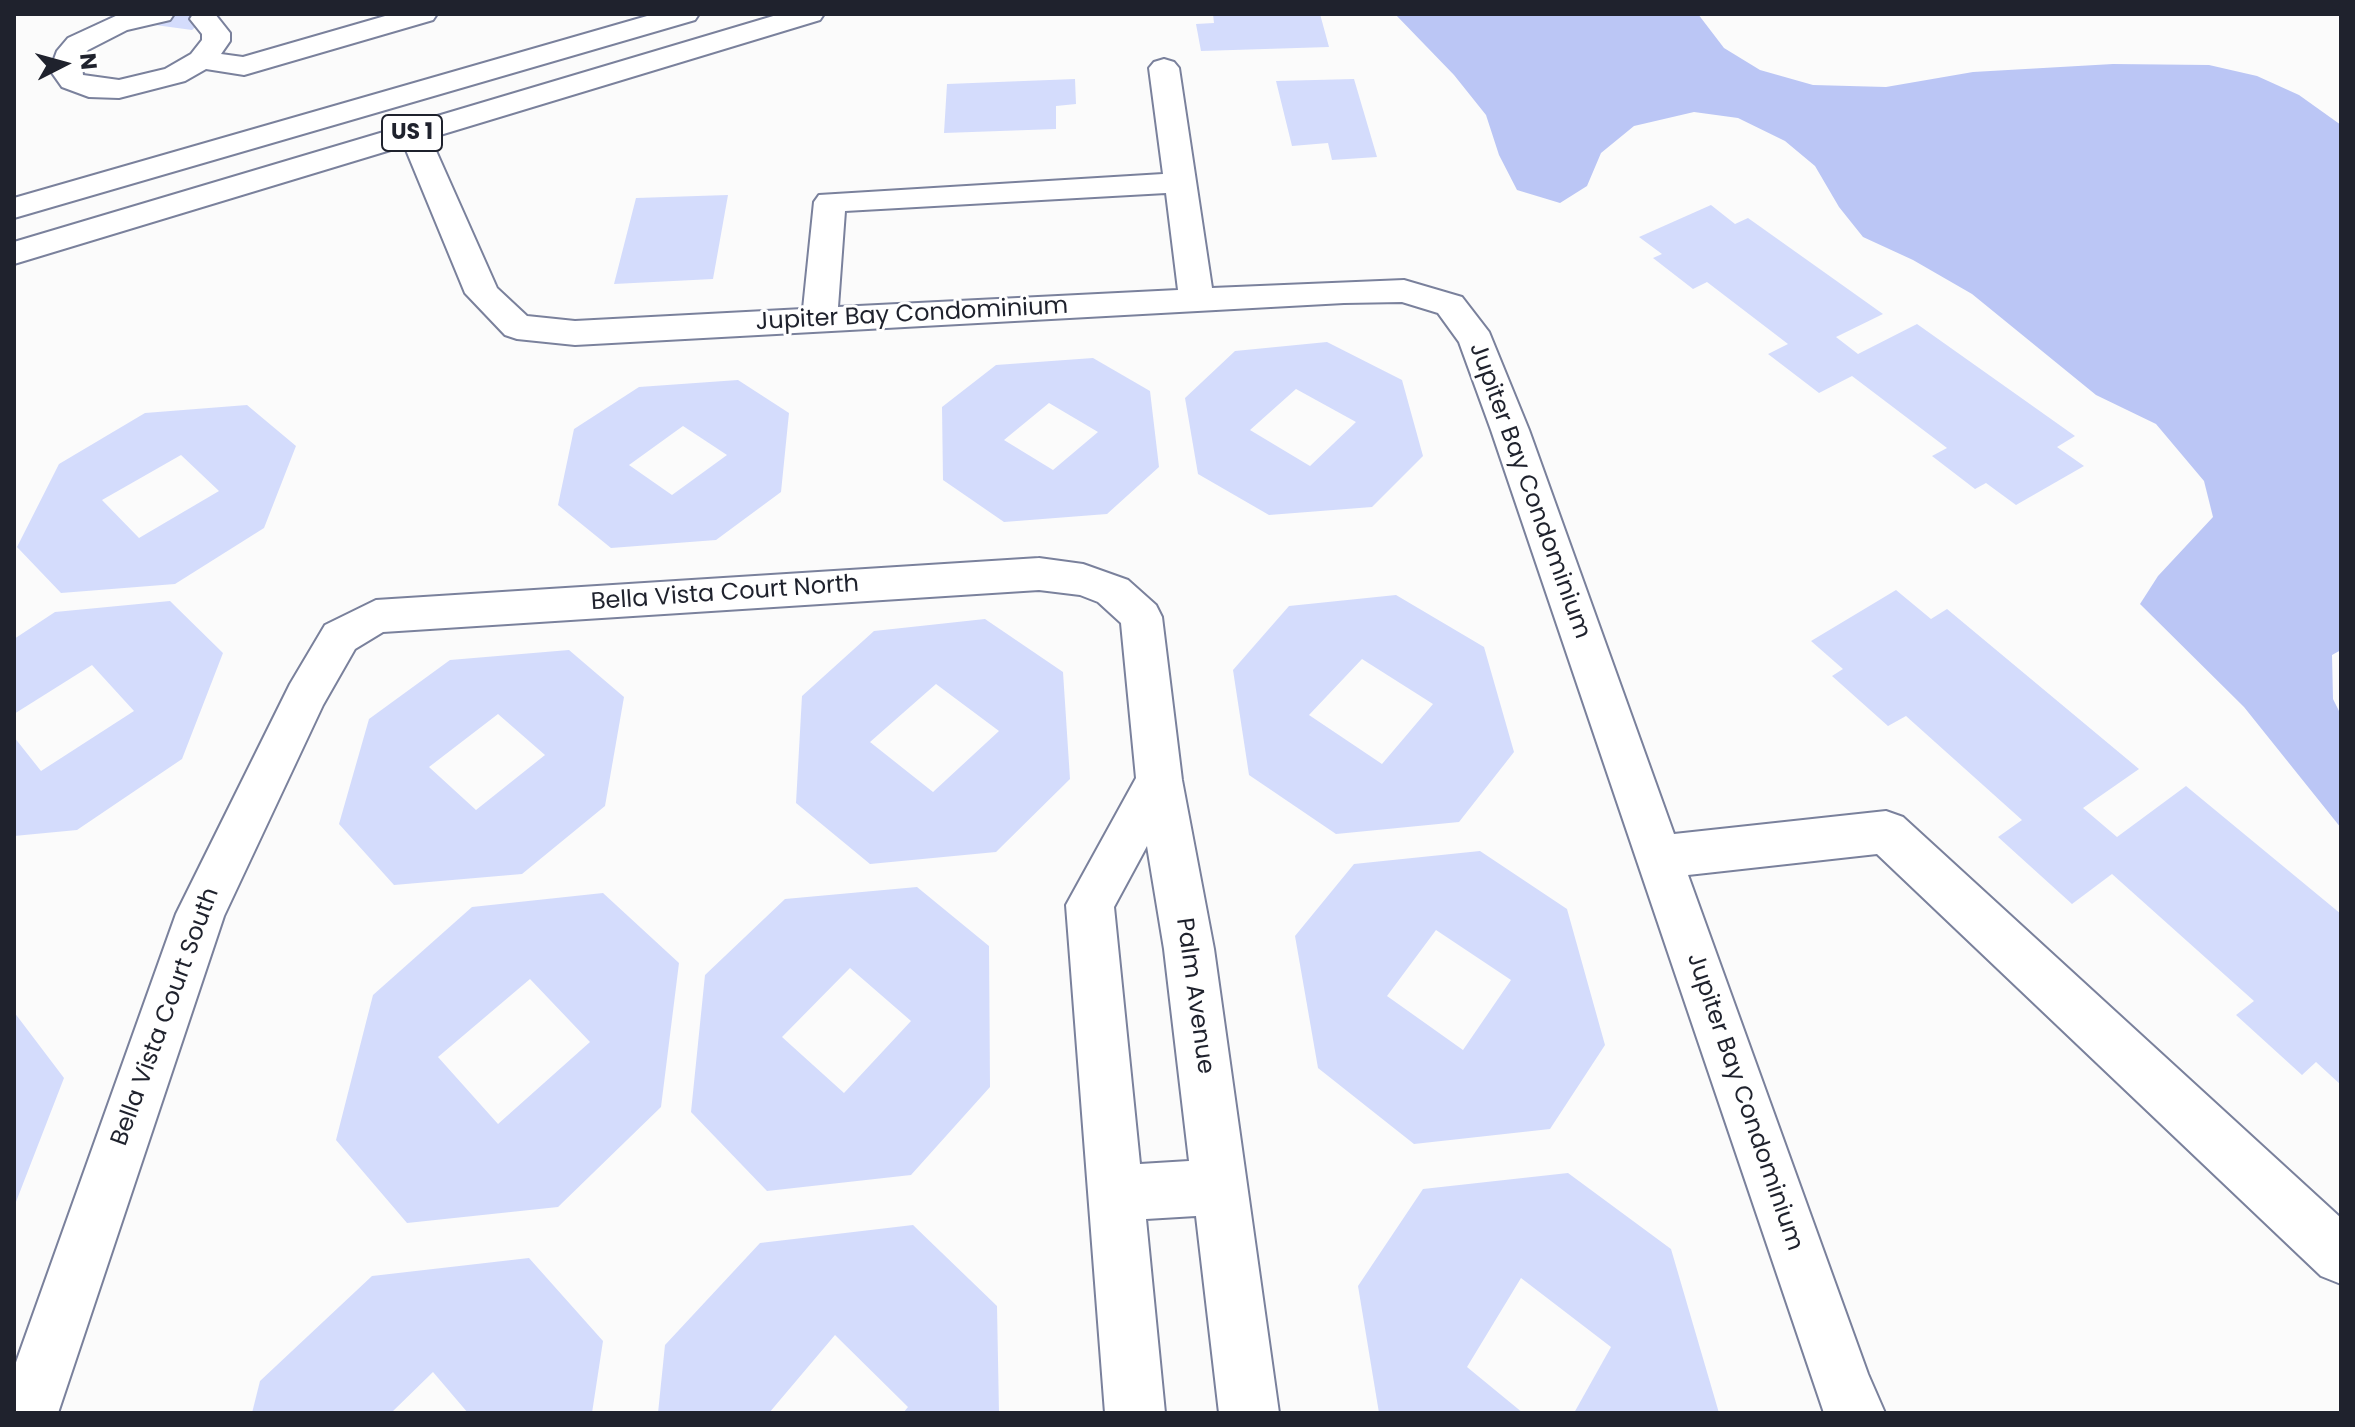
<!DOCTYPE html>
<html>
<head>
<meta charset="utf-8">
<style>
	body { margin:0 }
	#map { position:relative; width:2355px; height:1427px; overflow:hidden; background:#fbfbfb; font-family:Poppins,sans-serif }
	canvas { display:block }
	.frame { position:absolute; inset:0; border:16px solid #1f222d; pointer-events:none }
	.north { position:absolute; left:24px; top:24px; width:80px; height:80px; -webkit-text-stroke:6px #fff; paint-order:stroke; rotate:84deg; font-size:22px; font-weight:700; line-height:32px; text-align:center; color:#1f222d }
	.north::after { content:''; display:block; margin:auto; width:28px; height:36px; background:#1f222d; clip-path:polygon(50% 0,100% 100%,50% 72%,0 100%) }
</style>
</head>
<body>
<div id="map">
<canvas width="2355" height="1427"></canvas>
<div class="frame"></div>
<div class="north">N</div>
</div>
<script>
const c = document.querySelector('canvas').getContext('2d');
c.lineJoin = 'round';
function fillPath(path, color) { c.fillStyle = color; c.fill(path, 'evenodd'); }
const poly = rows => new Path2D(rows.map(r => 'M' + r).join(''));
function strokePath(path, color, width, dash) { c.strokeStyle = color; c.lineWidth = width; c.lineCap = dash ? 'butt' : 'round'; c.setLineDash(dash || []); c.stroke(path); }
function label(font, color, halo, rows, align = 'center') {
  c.font = font + ' Poppins,sans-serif'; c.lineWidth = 6; c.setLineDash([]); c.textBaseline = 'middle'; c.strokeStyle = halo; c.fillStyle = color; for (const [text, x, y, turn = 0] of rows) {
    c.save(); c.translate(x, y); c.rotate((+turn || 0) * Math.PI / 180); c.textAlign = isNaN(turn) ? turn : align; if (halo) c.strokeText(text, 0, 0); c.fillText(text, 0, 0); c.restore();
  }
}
fillPath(poly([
	[1395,14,1698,14,1724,48,1760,70,1813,85,1886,87,1973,72,2113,64,2209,65,2257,76,2299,95,2341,125,2341,650,2332,655,2333,699,2341,715,2341,828,2244,707,2140,604,2158,576,2213,517,2204,481,2156,424,2096,395,1972,294,1913,260,1863,237,1839,207,1815,166,1785,141,1738,118,1694,112,1634,126,1601,153,1587,186,1560,203,1517,190,1499,155,1486,115,1454,75]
]), '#bbc6f5');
fillPath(poly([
	[161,14,210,14,192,30,148,24],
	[1213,14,1320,14,1329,47,1201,51,1196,24,1214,23],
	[1075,79,1076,104,1056,106,1056,129,944,133,947,84],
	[1354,79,1377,157,1332,160,1328,143,1292,146,1276,81],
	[728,195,713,279,614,284,636,198],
	[1711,205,1735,224,1748,218,1883,314,1836,337,1858,354,1917,324,2075,436,2057,447,2084,466,2016,505,1986,483,1975,489,1932,456,1947,448,1852,376,1819,393,1768,354,1788,344,1707,282,1693,289,1653,258,1662,254,1639,237],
	[1327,342,1402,380,1423,456,1372,507,1269,515,1198,474,1185,398,1235,351],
	[1296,389,1356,422,1310,466,1250,430],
	[1093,358,1150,391,1159,467,1107,514,1004,522,943,480,942,407,996,365],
	[1049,403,1098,432,1053,470,1004,440],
	[738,380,789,413,781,492,716,540,611,548,558,505,574,429,639,387],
	[683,426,727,455,672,495,629,465],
	[247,405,296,446,264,528,175,584,61,593,17,547,59,464,145,413],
	[181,455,219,491,139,538,102,500],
	[1896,590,1931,619,1947,609,2139,769,2083,808,2117,837,2186,786,2341,914,2341,1085,2316,1062,2302,1075,2236,1015,2254,1001,2112,874,2072,904,1998,837,2022,820,1906,716,1888,726,1832,676,1843,669,1811,641],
	[1396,595,1484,647,1514,752,1459,822,1336,834,1249,775,1233,670,1289,606],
	[1362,659,1433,704,1382,764,1309,715],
	[170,601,223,653,182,759,77,830,14,836,14,737,41,771,134,711,92,665,14,714,14,639,55,612],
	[985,619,1063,672,1070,779,996,852,870,864,796,803,802,696,874,631],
	[936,684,999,731,933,792,870,742],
	[569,650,624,697,605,806,522,874,394,885,339,824,369,719,450,660],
	[498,714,545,755,476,810,429,767],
	[1480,851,1567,909,1605,1045,1550,1129,1414,1144,1318,1068,1295,936,1354,864],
	[1436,930,1511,980,1463,1050,1387,996],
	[917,887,989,946,990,1087,911,1175,767,1191,691,1112,705,975,785,899],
	[850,968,911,1021,844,1093,782,1037],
	[603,893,679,963,661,1107,558,1207,407,1223,336,1140,373,995,472,907],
	[530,979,590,1042,498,1124,438,1057],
	[14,1012,64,1078,14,1207],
	[1568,1173,1671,1249,1719,1413,1574,1413,1611,1347,1521,1278,1467,1367,1523,1413,1379,1413,1358,1286,1423,1189],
	[913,1225,997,1306,999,1413,903,1413,908,1407,835,1335,769,1413,658,1413,665,1345,760,1243],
	[529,1258,603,1341,592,1413,468,1413,433,1372,391,1413,252,1413,260,1381,372,1276]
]), '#d4dcfc');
const minor = poly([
	[120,14,174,14,170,20,127,30,88,50,81,58,83,75,119,80,165,69,191,54,202,40,202,34,190,19,193,14,215,14,230,33,230,41,221,54,243,57,392,14,437,14,433,20,244,75,206,69,185,81,119,98,89,97,62,87,50,70,57,51,68,38,120,14],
	[1164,59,1174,62,1179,68,1212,288,1404,280,1462,297,1489,332,1529,430,1674,834,1886,811,1903,817,2341,1218,2341,1284,2321,1276,1877,854,1688,875,1868,1374,1885,1413,1824,1413,1491,430,1459,342,1438,313,1402,302,1344,303,575,345,517,339,505,335,465,293,399,133,403,126,425,126,497,288,527,316,575,321,803,309,814,202,819,195,1163,174,1149,68,1154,62,1164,59],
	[1166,193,1178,290,838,307,845,211,1166,193],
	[1039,558,1083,564,1128,580,1156,605,1162,617,1182,780,1214,949,1279,1413,1219,1413,1196,1216,1146,1219,1165,1413,1105,1413,1066,905,1136,778,1121,623,1098,602,1080,595,1039,590,383,632,355,649,323,705,224,916,58,1413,14,1413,14,1368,176,914,290,684,325,625,376,600,1039,558],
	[1147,846,1164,949,1189,1161,1140,1164,1114,907,1147,846]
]);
const major = poly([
	[654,14,699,14,695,20,14,218,14,198,654,14],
	[780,14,824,14,820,20,14,264,14,242,780,14]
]);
strokePath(minor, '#7a819c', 4);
strokePath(major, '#7a819c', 4);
fillPath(minor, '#fff');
fillPath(major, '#fff');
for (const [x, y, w] of [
	[412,133,60]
]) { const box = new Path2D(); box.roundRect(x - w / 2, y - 18, w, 36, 6); c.fillStyle = '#fff'; c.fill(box); strokePath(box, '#1f222d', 2); }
label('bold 22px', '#1f222d', null, [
	["US 1",412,133]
]);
label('24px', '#1f222d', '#fff', [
	["Jupiter Bay Condominium",912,315,-3],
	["Jupiter Bay Condominium",1529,491,70],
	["Bella Vista Court North",725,594,-4],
	["Palm Avenue",1194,996,82],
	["Bella Vista Court South",166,1017,-70],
	["Jupiter Bay Condominium",1744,1102,71]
]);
</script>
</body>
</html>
